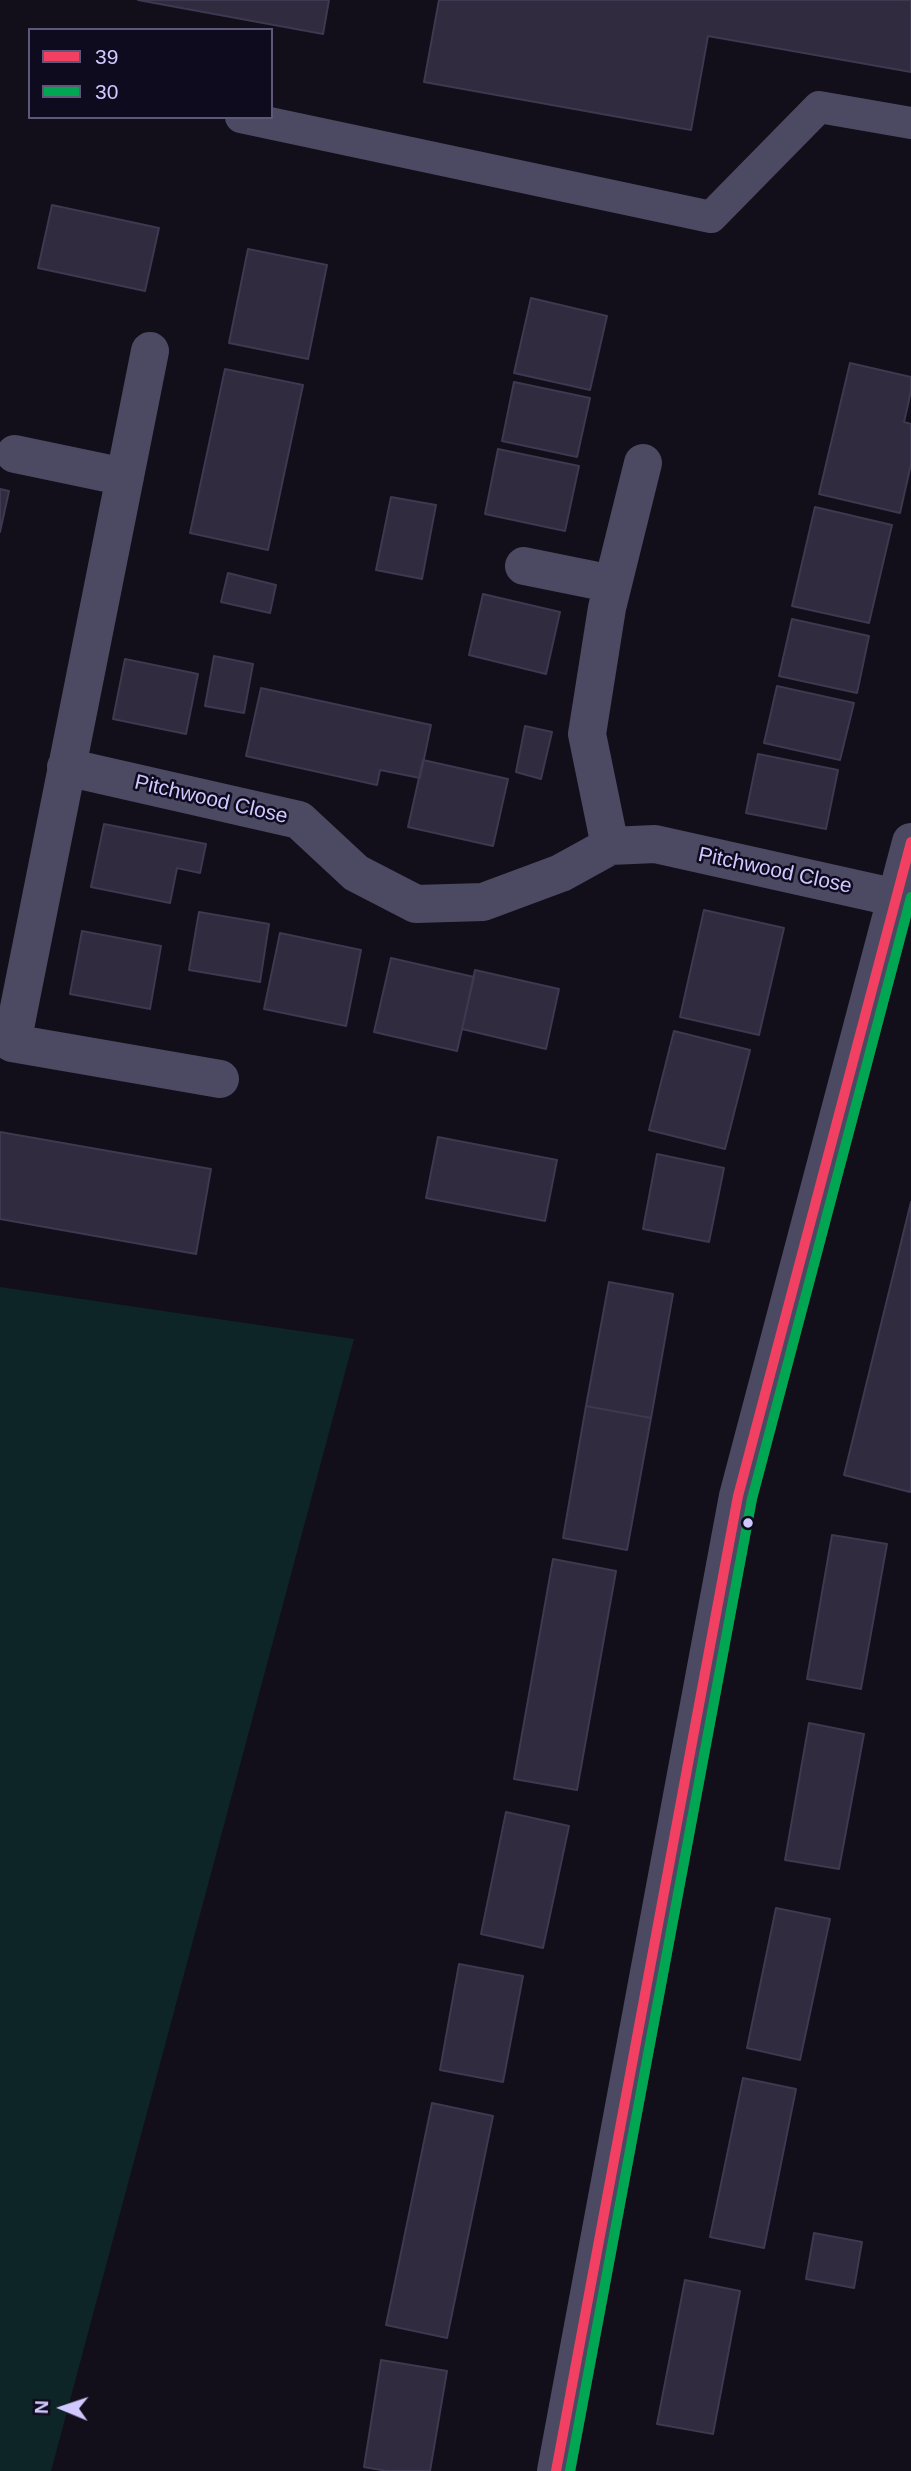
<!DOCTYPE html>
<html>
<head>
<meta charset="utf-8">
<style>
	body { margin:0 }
	#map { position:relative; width:911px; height:2471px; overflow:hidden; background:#120f1a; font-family:Helvetica,sans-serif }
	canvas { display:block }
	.legend { position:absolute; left:28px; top:28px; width:245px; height:91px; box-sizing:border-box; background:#0f0b1f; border:2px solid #5d5779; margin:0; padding:9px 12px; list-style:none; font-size:21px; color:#d1c8ff }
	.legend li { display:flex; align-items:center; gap:14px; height:35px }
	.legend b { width:35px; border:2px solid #5d5779 }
	.north { position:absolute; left:28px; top:2373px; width:70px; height:70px; -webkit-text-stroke:5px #0f0b1f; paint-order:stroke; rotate:272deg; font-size:19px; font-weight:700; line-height:28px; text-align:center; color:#d1c8ff }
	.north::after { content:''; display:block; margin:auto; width:24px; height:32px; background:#d1c8ff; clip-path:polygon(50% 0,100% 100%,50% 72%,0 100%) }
</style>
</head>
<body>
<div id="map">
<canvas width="911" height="2471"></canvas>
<ul class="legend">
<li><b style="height:9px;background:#f24062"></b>39</li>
<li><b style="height:9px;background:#00a651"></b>30</li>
</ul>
<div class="north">N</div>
</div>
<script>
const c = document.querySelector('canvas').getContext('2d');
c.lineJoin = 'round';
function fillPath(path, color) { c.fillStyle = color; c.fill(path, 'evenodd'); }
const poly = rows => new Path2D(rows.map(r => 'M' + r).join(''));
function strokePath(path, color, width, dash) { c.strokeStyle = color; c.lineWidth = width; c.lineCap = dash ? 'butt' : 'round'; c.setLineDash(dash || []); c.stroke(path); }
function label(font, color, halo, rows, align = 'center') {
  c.font = font + ' Helvetica,sans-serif'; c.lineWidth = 5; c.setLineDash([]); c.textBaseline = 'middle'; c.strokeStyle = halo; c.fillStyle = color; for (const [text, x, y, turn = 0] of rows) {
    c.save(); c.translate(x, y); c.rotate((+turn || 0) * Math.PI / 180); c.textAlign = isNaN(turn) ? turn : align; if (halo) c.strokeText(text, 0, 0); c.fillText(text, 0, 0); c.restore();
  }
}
fillPath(poly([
	[0,1287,354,1339,51,2471,0,2471]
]), '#0e2527');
const building = poly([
	[138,0,329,0,323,34,138,0],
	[439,0,911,0,911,72,708,36,691,130,424,82,439,0],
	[52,205,159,228,145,291,38,268,52,205],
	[248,249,327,265,308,359,229,343,248,249],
	[531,298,607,316,590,390,514,373,531,298],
	[850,363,911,377,911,391,904,422,911,424,911,464,900,513,819,494,850,363],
	[225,369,303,385,268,550,190,533,225,369],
	[514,382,590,398,577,457,502,441,514,382],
	[498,449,579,466,565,531,485,514,498,449],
	[0,489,9,491,0,532,0,489],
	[391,497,436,505,422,579,376,570,391,497],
	[815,507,892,525,869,623,792,606,815,507],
	[228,573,276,585,270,613,221,602,228,573],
	[483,594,560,612,546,674,469,655,483,594],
	[792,619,869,636,857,693,779,676,792,619],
	[214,656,253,664,244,713,205,706,214,656],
	[125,659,198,674,186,734,113,719,125,659],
	[777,686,854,703,840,760,764,743,777,686],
	[261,688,431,725,420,778,380,770,377,785,246,756,261,688],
	[525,726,552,732,541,779,516,772,525,726],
	[758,754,838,770,826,829,746,813,758,754],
	[423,760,508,779,493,846,408,827,423,760],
	[104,824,206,844,200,873,177,868,170,903,91,887,104,824],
	[704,910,784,928,759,1035,680,1017,704,910],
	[199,912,269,924,260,982,189,970,199,912],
	[82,931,161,946,150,1009,70,994,82,931],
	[280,933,361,950,346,1026,264,1009,280,933],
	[391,958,474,977,457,1051,374,1032,391,958],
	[475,970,559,989,546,1049,462,1029,475,970],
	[674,1031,750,1050,725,1149,649,1130,674,1031],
	[0,1132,211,1169,196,1254,0,1219,0,1132],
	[438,1137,557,1160,545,1221,426,1198,438,1137],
	[657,1154,724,1168,709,1242,643,1229,657,1154],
	[911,1202,911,1488,910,1492,844,1475,911,1202],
	[609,1282,673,1294,651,1418,586,1406,609,1282],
	[586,1406,651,1418,627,1550,563,1538,586,1406],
	[832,1535,887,1544,861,1689,807,1679,832,1535],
	[553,1559,616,1571,577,1790,514,1779,553,1559],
	[809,1723,864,1734,839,1869,785,1860,809,1723],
	[506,1812,569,1826,543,1948,481,1934,506,1812],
	[776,1908,830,1919,800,2060,747,2048,776,1908],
	[459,1964,523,1976,503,2082,440,2070,459,1964],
	[743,2078,796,2089,764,2248,710,2237,743,2078],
	[432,2103,493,2116,447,2338,386,2325,432,2103],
	[814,2233,862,2242,854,2288,806,2279,814,2233],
	[685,2280,740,2291,713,2434,657,2424,685,2280],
	[381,2360,447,2371,430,2471,387,2471,364,2467,381,2360]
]);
fillPath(building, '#302b3e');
strokePath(building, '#3e3850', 2);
strokePath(poly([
	[241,117,711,217,819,107,911,123]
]), '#4c4a63', 32);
strokePath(poly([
	[150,351,12,1043,220,1079],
	[15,454,125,477],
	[524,566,613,584],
	[66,767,299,820,356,873,416,904,483,902,561,873,610,846,655,844,897,898],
	[610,846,587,734,607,608,643,463],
	[556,2471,738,1496,911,842]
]), '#4c4a63', 38);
strokePath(poly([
	[556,2471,738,1496,911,842]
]), '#f24062', 10);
strokePath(poly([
	[570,2471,752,1499,911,897]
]), '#00a651', 10);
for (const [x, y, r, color] of [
	[748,1523,6,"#d1c8ff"]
]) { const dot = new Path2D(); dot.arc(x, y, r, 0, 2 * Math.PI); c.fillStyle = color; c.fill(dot); strokePath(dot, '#0f0b1f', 2.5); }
label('21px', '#d1c8ff', '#0f0b1f', [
	["Pitchwood Close",211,800,13],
	["Pitchwood Close",775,871,12]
]);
</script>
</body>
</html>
